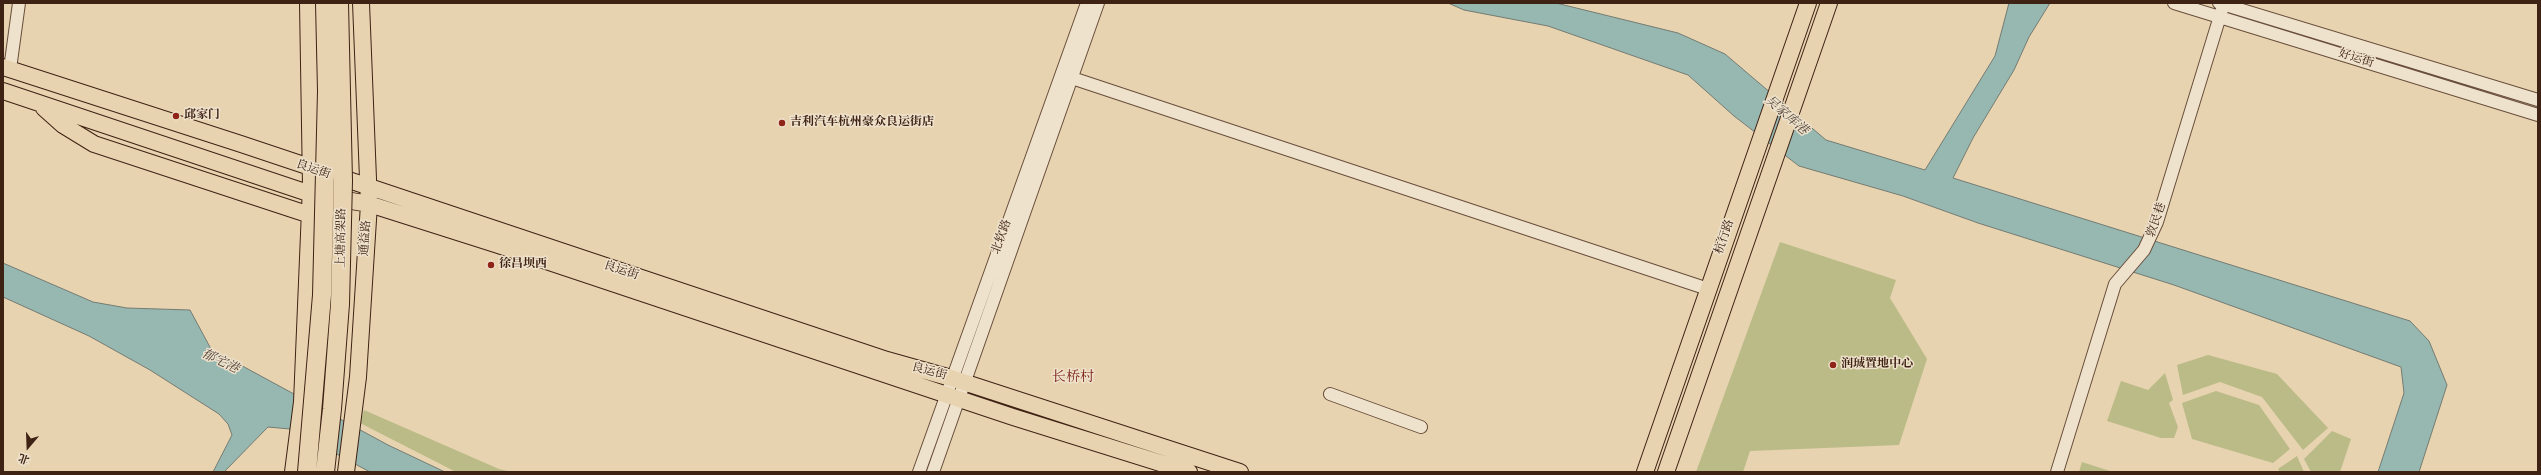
<!DOCTYPE html>
<html>
<head>
<meta charset="utf-8">
<style>
	body { margin:0 }
	#map { position:relative; width:2541px; height:475px; overflow:hidden; background:#e7d3b0; font-family:"IM FELL DW Pica","Noto Serif SC",serif }
	canvas { display:block }
	.frame { position:absolute; inset:0; border:4px solid #3e2214; pointer-events:none }
	.north { position:absolute; left:8px; top:427px; width:40px; height:40px; -webkit-text-stroke:3px #efe2cc; paint-order:stroke; rotate:199deg; font-size:11px; font-weight:700; line-height:16px; text-align:center; color:#3e2214 }
	.north::after { content:''; display:block; margin:auto; width:14px; height:18px; background:#3e2214; clip-path:polygon(50% 0,100% 100%,50% 72%,0 100%) }
</style>
</head>
<body>
<div id="map">
<canvas width="2541" height="475"></canvas>
<div class="frame"></div>
<div class="north">北</div>
</div>
<script>
const c = document.querySelector('canvas').getContext('2d');
c.lineJoin = 'round';
function fillPath(path, color) { c.fillStyle = color; c.fill(path, 'evenodd'); }
const poly = rows => new Path2D(rows.map(r => 'M' + r).join(''));
function strokePath(path, color, width, dash) { c.strokeStyle = color; c.lineWidth = width; c.lineCap = dash ? 'butt' : 'round'; c.setLineDash(dash || []); c.stroke(path); }
function label(font, color, halo, rows, align = 'center') {
  c.font = font + ' "IM FELL DW Pica","Noto Serif SC",serif'; c.lineWidth = 3; c.setLineDash([]); c.textBaseline = 'middle'; c.strokeStyle = halo; c.fillStyle = color; for (const [text, x, y, turn = 0] of rows) {
    c.save(); c.translate(x, y); c.rotate((+turn || 0) * Math.PI / 180); c.textAlign = isNaN(turn) ? turn : align; if (halo) c.strokeText(text, 0, 0); c.fillText(text, 0, 0); c.restore();
  }
}
fillPath(poly([
	[1780,242,1896,280,1890,298,1927,359,1899,445,1750,451,1743,472,1696,472],
	[2208,355,2277,374,2328,428,2303,450,2262,397,2220,382,2183,395,2177,365],
	[2165,373,2173,400,2169,403,2178,427,2174,438,2161,438,2107,421,2121,381,2148,390],
	[2216,391,2259,405,2290,449,2273,463,2192,439,2182,403],
	[364,410,499,469,512,472,456,472,360,423],
	[2332,431,2351,439,2340,472,2311,472,2304,459],
	[2297,456,2304,472,2280,472,2278,469],
	[2082,462,2113,472,2079,472]
]), '#bbbb87');
const water = poly([
	[1448,3,1556,3,1678,33,1725,54,1826,140,1925,170,1995,56,2009,3,2050,3,2029,37,2014,70,1973,138,1953,178,2410,321,2429,341,2447,385,2419,472,2378,472,2404,393,2401,367,2174,285,1978,223,1903,196,1799,166,1734,116,1688,75,1548,26,1464,10,1448,3],
	[3,263,93,302,127,308,190,310,211,349,388,445,445,472,370,472,290,429,268,427,224,472,213,472,232,435,228,424,219,414,150,370,89,336,3,297,3,263]
]);
fillPath(water, '#97b7b1');
strokePath(water, '#737b72', 1);
const minor = poly([
	[2174,3,2538,115],
	[2219,3,2538,100],
	[10,69,19,3],
	[1072,78,1708,289],
	[1330,394,1421,427],
	[919,472,1087,3],
	[933,472,1098,3],
	[2057,472,2115,284,2144,250,2157,222,2224,3]
]);
const major = poly([
	[3,67,241,144,887,360,951,378,1240,472],
	[3,91,311,194,369,204,498,245,1013,417,1189,472],
	[44,108,63,125,94,144,310,215],
	[293,472,302,402,311,186,308,3],
	[346,472,358,377,369,204,361,3],
	[1645,472,1808,3],
	[1666,472,1829,3]
]);
strokePath(minor, '#684e3b', 14);
strokePath(major, '#3e2214', 18);
strokePath(minor, '#efe2cc', 12);
strokePath(major, '#e7d3b0', 16);
const highwayBridge = poly([
	[307,472,322,295,327,91,325,3],
	[325,472,332,409,340,304,343,181,339,3]
]);
strokePath(highwayBridge, '#3e2214', 20, []);
strokePath(highwayBridge, '#e7d3b0', 18);
for (const [x, y, r, color] of [
	[176,116,4,"#8f2418"],
	[782,123,4,"#8f2418"],
	[491,265,4,"#8f2418"],
	[1833,365,4,"#8f2418"]
]) { const dot = new Path2D(); dot.arc(x, y, r, 0, 2 * Math.PI); c.fillStyle = color; c.fill(dot); strokePath(dot, '#efe2cc', 1.5); }
label('12px', '#3e2214', '#efe2cc', [
	["好运街",2356,59,17],
	["良运街",313,170,19],
	["敦民巷",2157,220,-71],
	["北软路",1002,237,-70],
	["杭行路",1725,237,-71],
	["上塘高架路",342,238,-89],
	["通益路",366,238,-86],
	["良运街",621,271,18],
	["良运街",929,372,15]
]);
label('bold 12px', '#3e2214', '#efe2cc', [
	["邱家门",184,116],
	["吉利汽车杭州豪众良运街店",790,123],
	["徐昌坝西",499,265],
	["润珹置地中心",1841,365]
], 'left');
label('italic 13px', '#54473b', '#efe2cc', [
	["吴家库港",1786,116,41],
	["郁宅港",220,362,26]
]);
label('14px', '#7a1f14', '#efe2cc', [
	["长桥村",1073,378]
]);
</script>
</body>
</html>
